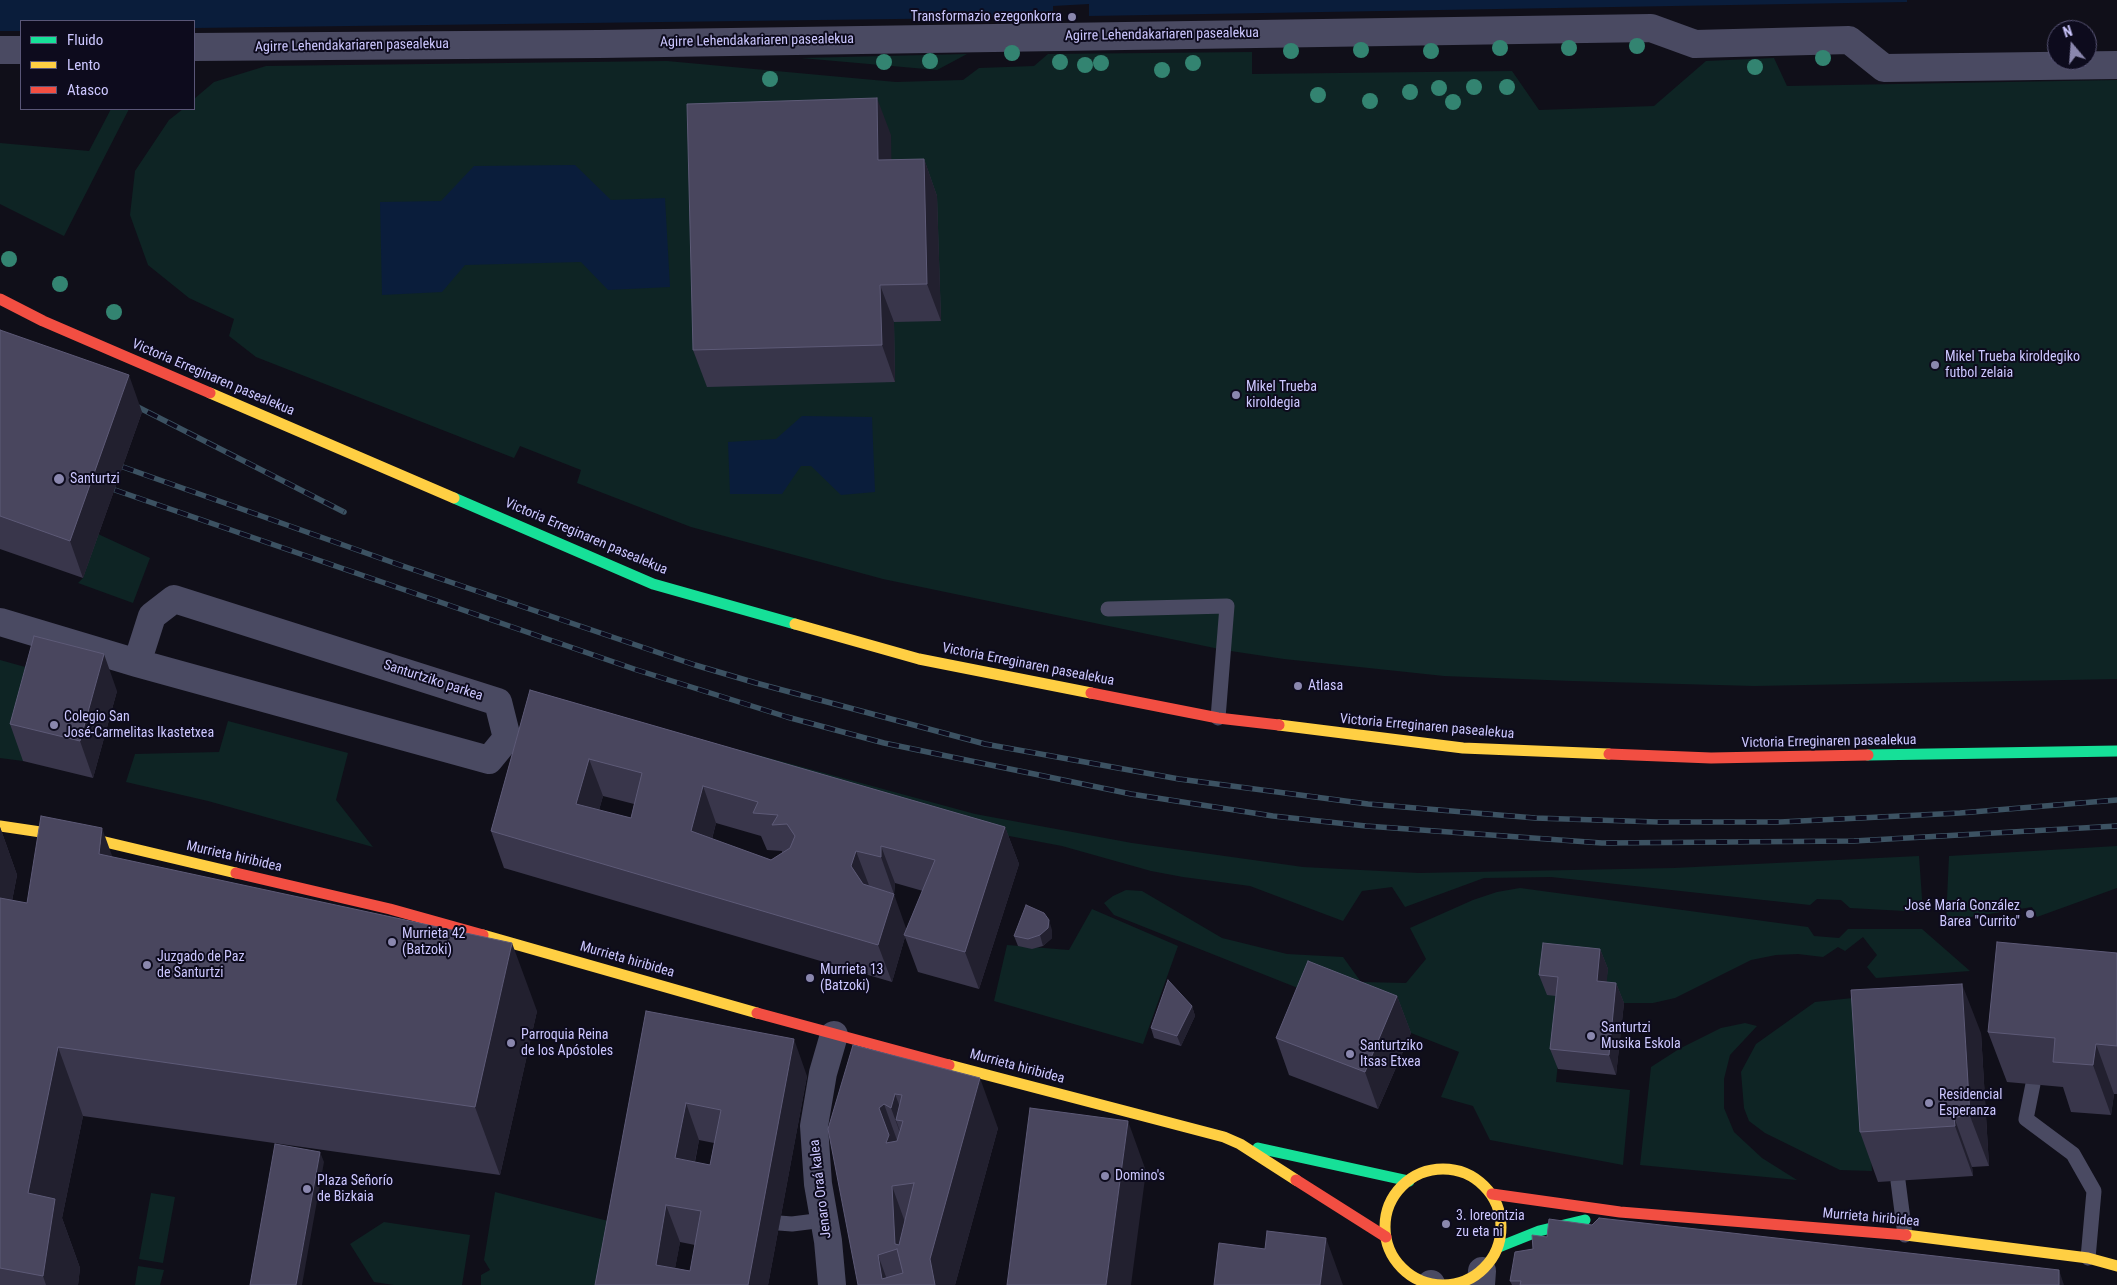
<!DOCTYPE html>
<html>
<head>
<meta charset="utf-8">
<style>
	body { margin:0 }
	#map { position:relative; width:2117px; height:1285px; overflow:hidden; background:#100f19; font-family:"Roboto Condensed",sans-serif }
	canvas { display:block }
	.legend { position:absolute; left:20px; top:20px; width:175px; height:90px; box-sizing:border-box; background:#0d0b1d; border:1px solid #595677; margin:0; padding:6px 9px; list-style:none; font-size:15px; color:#ccc7ff }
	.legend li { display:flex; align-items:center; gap:10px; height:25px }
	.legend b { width:25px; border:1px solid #595677 }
	.north { position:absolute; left:2047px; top:20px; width:50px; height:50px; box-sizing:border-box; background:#0d0b1d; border:1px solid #595677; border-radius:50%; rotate:342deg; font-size:14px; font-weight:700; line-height:20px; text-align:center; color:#ccc7ff }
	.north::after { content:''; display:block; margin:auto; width:18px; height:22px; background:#8a87ae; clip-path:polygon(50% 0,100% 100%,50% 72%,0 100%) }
</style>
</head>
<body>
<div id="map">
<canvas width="2117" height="1285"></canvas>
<ul class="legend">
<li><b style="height:6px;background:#16e098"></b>Fluido</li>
<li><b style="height:6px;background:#ffcf43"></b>Lento</li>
<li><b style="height:6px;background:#f24e42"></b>Atasco</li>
</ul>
<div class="north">N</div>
</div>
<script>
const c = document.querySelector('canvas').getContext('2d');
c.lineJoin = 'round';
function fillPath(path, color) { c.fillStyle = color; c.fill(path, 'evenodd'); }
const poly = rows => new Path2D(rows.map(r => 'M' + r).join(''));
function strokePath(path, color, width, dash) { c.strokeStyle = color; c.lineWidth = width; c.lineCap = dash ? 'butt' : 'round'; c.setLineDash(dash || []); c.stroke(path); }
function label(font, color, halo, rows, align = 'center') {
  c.font = font + ' "Roboto Condensed",sans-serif'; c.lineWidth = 4; c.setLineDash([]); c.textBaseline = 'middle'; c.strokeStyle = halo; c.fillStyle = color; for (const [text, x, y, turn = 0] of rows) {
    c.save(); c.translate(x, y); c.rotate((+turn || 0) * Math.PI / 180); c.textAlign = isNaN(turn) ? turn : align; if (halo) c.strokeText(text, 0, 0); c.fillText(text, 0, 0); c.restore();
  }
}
fillPath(poly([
	[1252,52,1252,74,1512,71,1539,110,1654,106,1706,61,1774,58,1787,86,2117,80,2117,679,1754,686,1572,681,1444,676,1284,659,1224,650,883,579,691,527,577,483,581,470,520,446,514,458,256,357,229,336,234,319,189,298,148,265,130,215,135,171,169,120,183,109,194,109,194,99,214,82,266,66,667,61,896,82,963,80,979,68,1034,66,1048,54],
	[967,54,937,70,801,58],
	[111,109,129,109,64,236,0,204,0,143,89,151],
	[98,534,150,558,133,603,78,583,83,578],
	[0,660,47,673,23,761,0,758],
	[228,721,348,753,336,800,373,847,208,801,126,782,135,754,219,752],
	[736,749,975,814,1132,843,1303,867,1419,873,1674,868,1919,856,1923,912,1850,908,1841,900,1817,899,1810,905,1551,877,1484,878,1405,907,1392,887,1362,891,1343,921,1250,886,1183,877,1151,871,1062,846,967,828,866,799],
	[2117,846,2117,888,2037,917,2032,907,1946,921,1949,856],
	[1520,888,1808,927,1814,936,1839,938,1848,929,1922,929,1970,971,1876,978,1867,967,1877,955,1863,937,1845,951,1838,947,1823,957,1798,954,1776,955,1751,960,1675,998,1653,1003,1624,1003,1565,997,1556,1082,1630,1090,1623,1165,1490,1140,1473,1106,1441,1097,1459,1052,1114,915,1104,903,1113,896,1126,890,1142,891,1222,938,1287,954,1343,957,1361,982,1406,983,1426,959,1410,928,1473,900,1497,892],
	[1092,909,1178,946,1143,1044,994,1001,1007,945,1069,950],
	[1862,997,1872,1171,1840,1170,1765,1133,1749,1121,1744,1108,1741,1072,1756,1044,1815,1002],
	[1745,1023,1757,1026,1730,1055,1724,1079,1724,1108,1734,1132,1762,1158,1797,1180,1640,1165,1651,1067,1679,1049,1721,1028],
	[495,1192,612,1222,597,1285,481,1285,481,1275,490,1270,484,1260],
	[151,1193,175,1197,163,1263,139,1259],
	[384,1222,470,1235,462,1285,394,1285,374,1282,350,1244],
	[138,1266,164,1270,160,1285,135,1285]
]), '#0e2424');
fillPath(poly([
	[0,0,1907,0,1907,2,1089,16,1089,4,1053,6,1053,17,194,28,194,21,21,21,21,31,0,31],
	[575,165,611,200,665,198,670,287,608,290,581,262,465,265,442,292,382,295,380,202,441,201,474,166],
	[802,416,872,417,875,492,841,495,811,466,801,466,782,494,730,494,728,442,776,439]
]), '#0a1d3b');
strokePath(poly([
	[1108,609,1227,606,1218,718],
	[2033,1084,2026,1119,2073,1154,2094,1191,2088,1258],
	[1898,1181,1905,1235],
	[779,1223,792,1224,824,1220]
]), '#4a4a62', 15);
strokePath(poly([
	[194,47,599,44,1651,28,1695,44,1849,40,1884,68,2117,65],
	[0,50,21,50],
	[0,622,137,663,489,760,507,738,498,702,174,599,152,616,137,663],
	[1431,1284,1431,1285],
	[832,1285,828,1241,818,1184,814,1126,823,1073,834,1035],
	[1481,1285,1482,1271]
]), '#4a4a62', 28);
strokePath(poly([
	[454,498,653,584,795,624],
	[1868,755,2117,751],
	[1258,1148,1409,1181],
	[1499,1247,1539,1231,1585,1220]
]), '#16e098', 11);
strokePath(poly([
	[210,393,454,498],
	[795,624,919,659,1091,693],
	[1279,725,1463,748,1609,754],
	[0,826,101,841,236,873],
	[483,935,757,1013],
	[949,1065,1224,1137,1240,1144,1296,1180],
	'1385 1227a58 58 0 1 1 116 0a58 58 0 1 1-116 0Z',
	[1906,1235,2088,1258,2117,1266]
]), '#ffcf43', 11);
strokePath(poly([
	[0,299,43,321,210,393],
	[1091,693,1218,718,1279,725],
	[1609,754,1711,758,1868,755],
	[236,873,390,909,483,935],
	[757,1013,949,1065],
	[1296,1180,1386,1237],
	[1492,1194,1620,1212,1906,1235]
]), '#f24e42', 11);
const rail = poly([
	[128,402,344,512],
	[123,467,397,564,695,665,756,683,985,744,1179,779,1368,804,1535,818,1658,822,1780,822,1960,813,2117,800],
	[115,490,637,670,787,717,884,743,1131,794,1273,816,1366,826,1602,843,1854,841,2117,826]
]);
strokePath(rail, '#3c5262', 5.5);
strokePath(rail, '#0d0b1d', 4, [11]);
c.fillStyle = '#338471';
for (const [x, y] of [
	[1637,46],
	[1500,48],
	[1569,48],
	[1361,50],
	[1291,51],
	[1431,51],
	[1012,53],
	[1823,58],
	[930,61],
	[884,62],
	[1060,62],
	[1101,63],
	[1193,63],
	[1085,65],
	[1755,67],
	[1162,70],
	[770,79],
	[1474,87],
	[1507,87],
	[1439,88],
	[1410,92],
	[1318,95],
	[1370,101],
	[1453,102],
	[9,259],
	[60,284],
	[114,312]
]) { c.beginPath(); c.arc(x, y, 8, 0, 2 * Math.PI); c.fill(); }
fillPath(poly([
	[891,135,891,160,924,159,937,196,941,321,894,322,895,382,707,387,693,350],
	[0,330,142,412,83,578,0,549],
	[530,690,1005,827,1019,864,979,989,918,972,905,937,892,982,504,868,491,831],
	[603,796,634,804,631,818,599,810],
	[716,823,761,836,767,850,782,851,782,853,771,860,712,839],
	[895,883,923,891,906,930,885,891,894,894],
	[117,691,93,778,23,761,10,724],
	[0,827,17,875,12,901,27,903,112,857,537,1011,500,1175,83,1116,62,1218,80,1268,78,1285,0,1285],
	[1052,930,1052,938,1043,946,1032,949,1018,946,1014,936],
	[1600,949,1608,969,1606,982,1616,983,1624,1003,1616,1075,1558,1069,1550,1049,1556,996,1547,995,1539,975],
	[2117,953,2117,1094,2114,1094,2111,1115,2071,1112,2063,1087,2007,1082,1988,1032],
	[1397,996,1411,1033,1378,1109,1289,1075,1276,1038],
	[1192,1006,1195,1016,1181,1046,1154,1038,1151,1028],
	[646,1011,807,1076,768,1285,595,1285],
	[699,1140,714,1143,710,1165,695,1162],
	[680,1242,695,1245,690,1271,675,1268],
	[1981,1033,1989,1166,1972,1167,1973,1176,1878,1182,1860,1132],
	[853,1045,998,1128,955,1285,858,1285],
	[1592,1225,2064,1285,1512,1285,1510,1281,1533,1249,1547,1237]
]), '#39364b');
fillPath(poly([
	[877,98,891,135,892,197,878,160],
	[924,159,937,196,941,321,927,284],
	[880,285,894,322,895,382,882,345],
	[129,375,142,412,83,578,70,541],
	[104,654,117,691,93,778,80,741],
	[589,759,603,796,590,841,576,804],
	[703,786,716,823,704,868,691,831],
	[0,827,17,875,0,962],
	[1005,827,1019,864,979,989,965,952],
	[102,828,127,897,99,854],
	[881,846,895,883,894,894,881,857],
	[856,851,870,888,865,903,851,866],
	[894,894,907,931,904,935,905,937,892,982,878,945],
	[1049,920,1052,930,1052,938,1043,946,1040,935],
	[512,943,537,1011,500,1175,475,1107],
	[1600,949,1608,969,1605,1001,1597,981],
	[1616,983,1624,1003,1616,1075,1609,1055],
	[1962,984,1981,1033,1989,1166,1970,1116],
	[1397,996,1411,1033,1378,1109,1365,1072],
	[1192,1006,1195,1016,1181,1046,1177,1036],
	[794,1039,807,1076,768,1285,748,1285],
	[2096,1044,2114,1094,2111,1115,2093,1065],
	[58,1047,83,1116,62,1218,80,1268,78,1285,46,1285,43,1276,28,1193],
	[980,1078,998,1128,955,1285,935,1285,930,1259],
	[895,1094,914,1144,903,1121,896,1120,909,1157,891,1108],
	[686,1103,699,1140,688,1195,675,1158],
	[884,1104,902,1154,886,1143,879,1108],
	[1954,1117,1972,1167,1973,1176,1955,1126],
	[1128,1121,1146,1171,1131,1285,1106,1285],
	[320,1152,324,1162,302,1285,296,1285],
	[892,1186,910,1236,913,1285,895,1244],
	[666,1205,680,1242,672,1285,656,1265],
	[1326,1238,1343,1285,1320,1285],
	[878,1255,889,1285,882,1279],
	[2059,1270,2064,1285,2059,1285]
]), '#22202f');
const building = poly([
	[877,98,878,160,924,159,927,284,880,285,882,345,693,350,687,104,877,98],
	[0,330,129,375,70,541,0,516,0,330],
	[34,636,104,654,80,741,10,724,34,636],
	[530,690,1005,827,965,952,904,935,935,860,881,846,881,857,856,851,851,866,863,884,894,894,878,945,491,831,530,690],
	[589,759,642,773,631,818,576,804,589,759],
	[703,786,758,802,753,813,778,815,772,825,787,824,795,836,790,848,771,860,691,831,703,786],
	[41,816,102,828,99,854,512,943,475,1107,58,1047,28,1193,55,1199,43,1276,0,1268,0,898,27,903,41,816],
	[1026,905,1044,913,1049,920,1048,928,1040,935,1028,939,1014,936,1026,905],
	[1997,942,2117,953,2117,1046,2096,1044,2093,1065,2053,1062,2055,1038,1988,1032,1997,942],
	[1543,943,1600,949,1597,981,1616,983,1609,1055,1550,1049,1558,977,1539,975,1543,943],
	[1308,961,1397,996,1365,1072,1276,1038,1308,961],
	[1168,980,1192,1006,1177,1036,1151,1028,1168,980],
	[1962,984,1970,1116,1954,1117,1955,1126,1860,1132,1851,990,1962,984],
	[646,1011,794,1039,748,1285,595,1285,646,1011],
	[686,1103,721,1110,710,1165,675,1158,686,1103],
	[666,1205,701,1211,690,1271,656,1265,666,1205],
	[853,1045,980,1078,930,1259,935,1285,858,1285,828,1129,853,1045],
	[895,1094,902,1095,896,1120,903,1121,897,1141,886,1143,889,1135,879,1108,884,1104,891,1108,895,1094],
	[914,1183,899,1245,895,1244,892,1186,914,1183],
	[897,1249,903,1273,882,1279,878,1255,897,1249],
	[1030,1108,1128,1121,1106,1285,1007,1285,1030,1108],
	[275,1144,320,1152,296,1285,250,1285,275,1144],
	[1599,1218,2059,1270,2059,1285,1520,1285,1521,1281,1510,1281,1515,1252,1533,1249,1532,1235,1547,1237,1549,1219,1592,1225,1599,1218],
	[1267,1231,1326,1238,1320,1285,1214,1285,1219,1243,1265,1249,1267,1231]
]);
fillPath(building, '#49465e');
strokePath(building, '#5d5a77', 1);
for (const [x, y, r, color] of [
	[1072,17,5,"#8a87ae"],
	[1935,365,5,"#8a87ae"],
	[1236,395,5,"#8a87ae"],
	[59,479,6,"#8a87ae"],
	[1298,686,5,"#8a87ae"],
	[54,725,5,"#8a87ae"],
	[2030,914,5,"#8a87ae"],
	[392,942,5,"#8a87ae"],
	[147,965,5,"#8a87ae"],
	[810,978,5,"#8a87ae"],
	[1591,1036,5,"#8a87ae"],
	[511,1043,5,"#8a87ae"],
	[1350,1054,5,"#8a87ae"],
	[1929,1103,5,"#8a87ae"],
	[1105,1176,5,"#8a87ae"],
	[307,1189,5,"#8a87ae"],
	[1446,1224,5,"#8a87ae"]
]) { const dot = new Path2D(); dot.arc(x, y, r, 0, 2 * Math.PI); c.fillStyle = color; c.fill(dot); strokePath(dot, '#0d0b1d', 2); }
label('14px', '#ccc7ff', '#0d0b1d', [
	["Transformazio ezegonkorra",1062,17,"right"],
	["Mikel Trueba kiroldegiko",1945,357],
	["futbol zelaia",1945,373],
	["Mikel Trueba",1246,387],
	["kiroldegia",1246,403],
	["Santurtzi",70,479],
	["Atlasa",1308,686],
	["Colegio San",64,717],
	["José-Carmelitas Ikastetxea",64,733],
	["José María González",2020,906,"right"],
	["Barea \"Currito\"",2020,922,"right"],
	["Murrieta 42",402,934],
	["(Batzoki)",402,950],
	["Juzgado de Paz",157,957],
	["de Santurtzi",157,973],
	["Murrieta 13",820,970],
	["(Batzoki)",820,986],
	["Santurtzi",1601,1028],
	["Musika Eskola",1601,1044],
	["Parroquia Reina",521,1035],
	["de los Apóstoles",521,1051],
	["Santurtziko",1360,1046],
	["Itsas Etxea",1360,1062],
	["Residencial",1939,1095],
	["Esperanza",1939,1111],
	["Domino's",1115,1176],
	["Plaza Señorío",317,1181],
	["de Bizkaia",317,1197],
	["3. loreontzia",1456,1216],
	["zu eta ni",1456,1232]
], 'left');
label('14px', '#ccc7ff', '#0d0b1d', [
	["Agirre Lehendakariaren pasealekua",1162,35,-1],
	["Agirre Lehendakariaren pasealekua",757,41,-1],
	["Agirre Lehendakariaren pasealekua",352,46,-1],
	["Victoria Erreginaren pasealekua",213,378,23],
	["Victoria Erreginaren pasealekua",586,537,23],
	["Victoria Erreginaren pasealekua",1028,665,11],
	["Santurtziko parkea",433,681,18],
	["Victoria Erreginaren pasealekua",1427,727,5],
	["Victoria Erreginaren pasealekua",1829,742,-1],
	["Murrieta hiribidea",234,857,13],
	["Murrieta hiribidea",627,960,16],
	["Murrieta hiribidea",1017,1067,15],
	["Jenaro Oraá kalea",821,1189,-97],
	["Murrieta hiribidea",1871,1218,5]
]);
</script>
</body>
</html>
